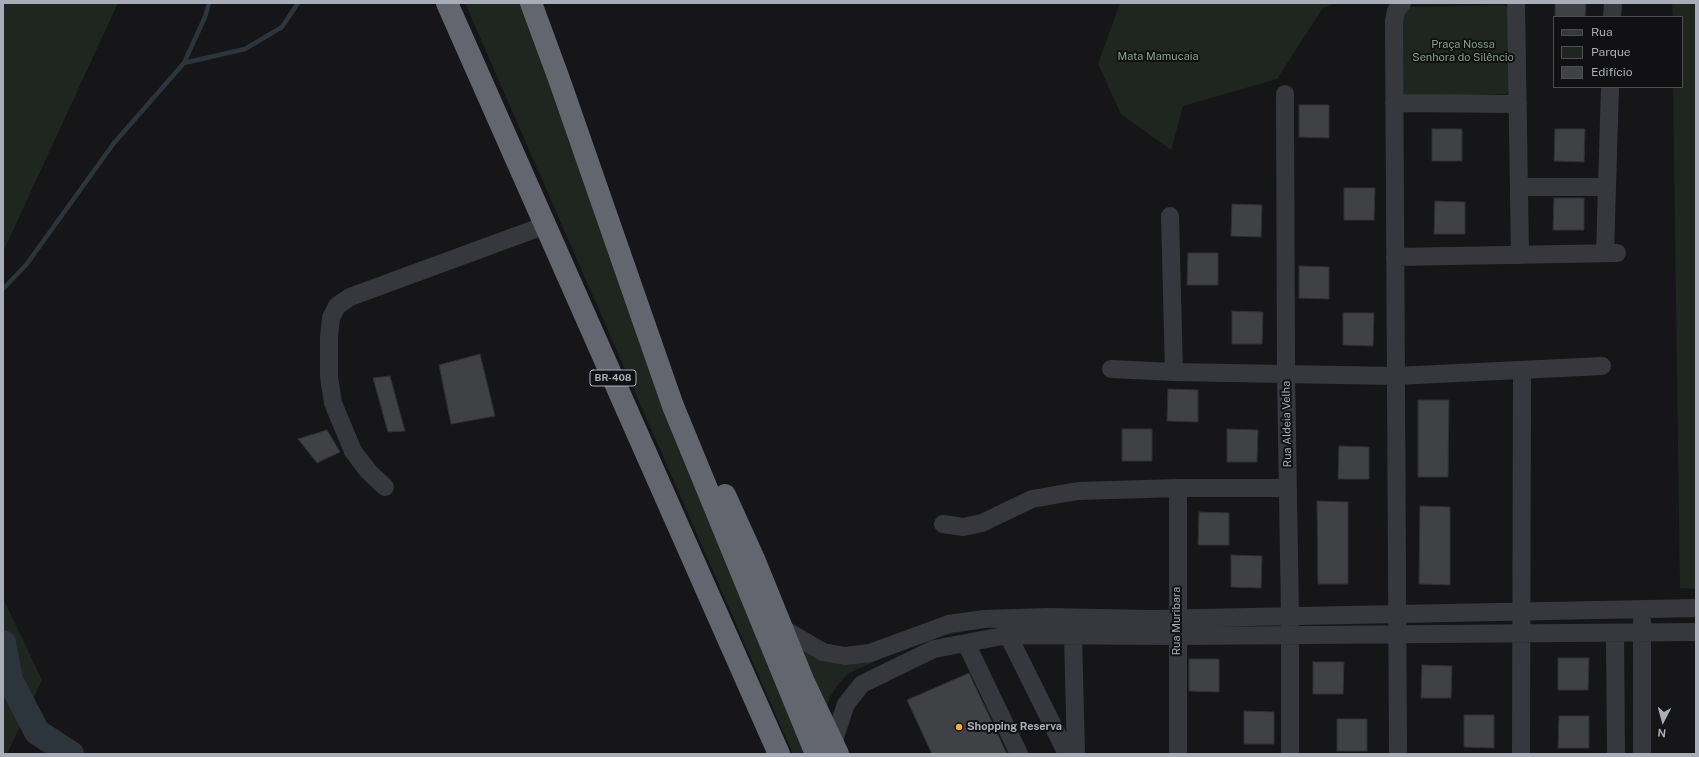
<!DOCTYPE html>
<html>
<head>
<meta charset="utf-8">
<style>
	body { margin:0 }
	#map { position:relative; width:1699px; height:757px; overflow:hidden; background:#161618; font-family:"Public Sans",sans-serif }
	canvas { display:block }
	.frame { position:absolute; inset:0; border:4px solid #a8adb8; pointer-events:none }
	.legend { position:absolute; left:1553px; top:16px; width:130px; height:72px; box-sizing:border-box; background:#111113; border:1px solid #4d4f55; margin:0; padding:5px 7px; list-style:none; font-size:12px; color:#a8adb8 }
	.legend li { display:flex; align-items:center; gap:8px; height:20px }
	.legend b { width:20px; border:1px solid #4d4f55 }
	.north { position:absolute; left:1643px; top:701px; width:40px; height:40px; -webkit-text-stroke:3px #111113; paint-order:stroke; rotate:186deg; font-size:11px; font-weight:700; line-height:16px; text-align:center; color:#a8adb8 }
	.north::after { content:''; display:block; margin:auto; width:14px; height:18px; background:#a8adb8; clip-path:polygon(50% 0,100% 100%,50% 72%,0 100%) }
</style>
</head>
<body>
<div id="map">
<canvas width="1699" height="757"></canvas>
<div class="frame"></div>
<ul class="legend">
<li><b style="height:5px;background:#37383d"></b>Rua</li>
<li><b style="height:11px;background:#1e261f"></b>Parque</li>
<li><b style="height:11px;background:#404145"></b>Edifício</li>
</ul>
<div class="north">N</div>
</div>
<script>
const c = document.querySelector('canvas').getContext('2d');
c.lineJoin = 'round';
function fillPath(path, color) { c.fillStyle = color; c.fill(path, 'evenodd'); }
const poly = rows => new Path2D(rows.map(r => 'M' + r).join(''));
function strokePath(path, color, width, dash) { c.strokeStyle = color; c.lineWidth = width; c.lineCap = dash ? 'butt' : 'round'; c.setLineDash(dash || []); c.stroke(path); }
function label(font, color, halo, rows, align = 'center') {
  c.font = font + ' "Public Sans",sans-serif'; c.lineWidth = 4; c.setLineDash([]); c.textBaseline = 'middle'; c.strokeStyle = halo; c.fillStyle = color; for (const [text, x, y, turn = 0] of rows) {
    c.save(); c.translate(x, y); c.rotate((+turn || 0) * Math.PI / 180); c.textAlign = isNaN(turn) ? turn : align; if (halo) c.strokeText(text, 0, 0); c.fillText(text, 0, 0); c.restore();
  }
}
fillPath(poly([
	[3,3,118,3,3,252],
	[465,3,523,3,668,423,760,645,808,754,793,754],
	[1120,3,1335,3,1323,8,1277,79,1183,106,1171,150,1121,114,1098,64],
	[1672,3,1696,3,1696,589,1680,588,1673,87,1682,87,1682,17,1673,17],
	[1505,5,1510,11,1509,91,1506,94,1406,97,1402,92,1398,20,1410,7],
	[3,598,42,680,7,754,3,754],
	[992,626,937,637,903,649,849,673,837,686,830,697,823,718,796,646,807,653,820,659,929,633]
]), '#1e261f');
strokePath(poly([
	[184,63,245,49,282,27,298,3],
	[3,289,26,265,114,143,184,63,205,17,209,3]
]), '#2c353c', 4.5);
strokePath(poly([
	[3,643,10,680,37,732,71,754]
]), '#2c353c', 26);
const building = poly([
	[1555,3,1586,3,1585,17,1555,17,1555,3],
	[1299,105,1329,105,1329,138,1299,137,1299,105],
	[1432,129,1462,129,1462,161,1432,161,1432,129],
	[1555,129,1585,129,1584,162,1554,161,1555,129],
	[1344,188,1375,188,1374,220,1344,220,1344,188],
	[1554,198,1584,198,1584,230,1553,230,1554,198],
	[1435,201,1465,202,1465,234,1434,234,1435,201],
	[1232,204,1262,205,1261,237,1231,236,1232,204],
	[1188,253,1218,253,1218,285,1187,285,1188,253],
	[1299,266,1329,267,1329,299,1299,298,1299,266],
	[1232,311,1263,312,1262,344,1232,344,1232,311],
	[1343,313,1374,313,1373,346,1343,345,1343,313],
	[480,354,495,416,451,424,439,365,480,354],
	[390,376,405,431,388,432,373,378,390,376],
	[1168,389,1198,390,1198,422,1167,421,1168,389],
	[1418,400,1449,400,1448,477,1418,477,1418,400],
	[1122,429,1152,429,1152,461,1122,461,1122,429],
	[1227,429,1258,430,1257,462,1227,462,1227,429],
	[327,430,340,452,317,463,298,439,327,430],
	[1339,446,1369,447,1369,479,1338,479,1339,446],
	[1317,501,1348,502,1348,584,1318,584,1317,501],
	[1420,506,1450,507,1450,585,1419,584,1420,506],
	[1199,512,1229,513,1229,545,1198,545,1199,512],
	[1231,555,1262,556,1261,588,1231,587,1231,555],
	[1558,658,1589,658,1588,690,1558,690,1558,658],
	[1189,659,1219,659,1219,692,1189,691,1189,659],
	[1313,662,1344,662,1343,694,1313,694,1313,662],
	[1422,665,1452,666,1451,698,1421,698,1422,665],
	[969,673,1007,754,932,754,907,700,969,673],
	[1244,711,1274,712,1274,744,1244,744,1244,711],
	[1464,715,1494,715,1494,748,1464,747,1464,715],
	[1559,716,1589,716,1589,748,1558,748,1559,716],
	[1337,719,1367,719,1367,751,1337,751,1337,719]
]);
fillPath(building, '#404145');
strokePath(building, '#303034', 1);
strokePath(poly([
	[1516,3,1520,255],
	[1612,17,1613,3],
	[1285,94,1286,374,1290,616,1290,754],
	[1394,103,1518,104],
	[1519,187,1606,187],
	[1170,216,1174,372],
	[1605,253,1610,87],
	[1395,257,1617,253],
	[1111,369,1174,372,1396,376,1602,366],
	[385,487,368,471,353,451,333,403,329,377,329,337,331,318,337,306,350,297,546,225],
	[1178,488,1178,754],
	[943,524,963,527,982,523,1032,499,1078,491,1178,488,1288,488],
	[782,628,823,652,845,656,870,653,949,624,984,619,1048,617,1150,619,1696,608],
	[1615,633,1616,754],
	[1008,635,1067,754],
	[1073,636,1076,754],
	[966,643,1019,754],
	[833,743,846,704,862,684,934,649,1008,635,1177,636,1696,632],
	[1398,754,1394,21,1396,11,1402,3],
	[1521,754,1522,371],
	[1642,754,1642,621]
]), '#37383d', 18);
strokePath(poly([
	[447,3,779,754],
	[531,3,559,79,673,406,816,754],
	[725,495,754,559,803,680,838,754]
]), '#63666e', 22);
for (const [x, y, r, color] of [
	[959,727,4,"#f2b134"]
]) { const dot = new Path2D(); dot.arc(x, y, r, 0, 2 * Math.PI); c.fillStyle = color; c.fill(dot); strokePath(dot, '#111113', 1.5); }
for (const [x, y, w] of [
	[613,378,46]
]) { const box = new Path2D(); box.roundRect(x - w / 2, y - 8, w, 16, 3); c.fillStyle = '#111113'; c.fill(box); strokePath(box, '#a8adb8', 1); }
label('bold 10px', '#a8adb8', null, [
	["BR-408",613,378]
]);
label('11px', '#7fa381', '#111113', [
	["Praça Nossa",1463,45],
	["Senhora do Silêncio",1463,58],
	["Mata Mamucaia",1158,57]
]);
label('11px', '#a8adb8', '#111113', [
	["Rua Aldeia Velha",1287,424,-91],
	["Rua Muribara",1177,621,-90]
]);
label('bold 11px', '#a8adb8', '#111113', [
	["Shopping Reserva",967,727]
], 'left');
</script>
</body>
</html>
